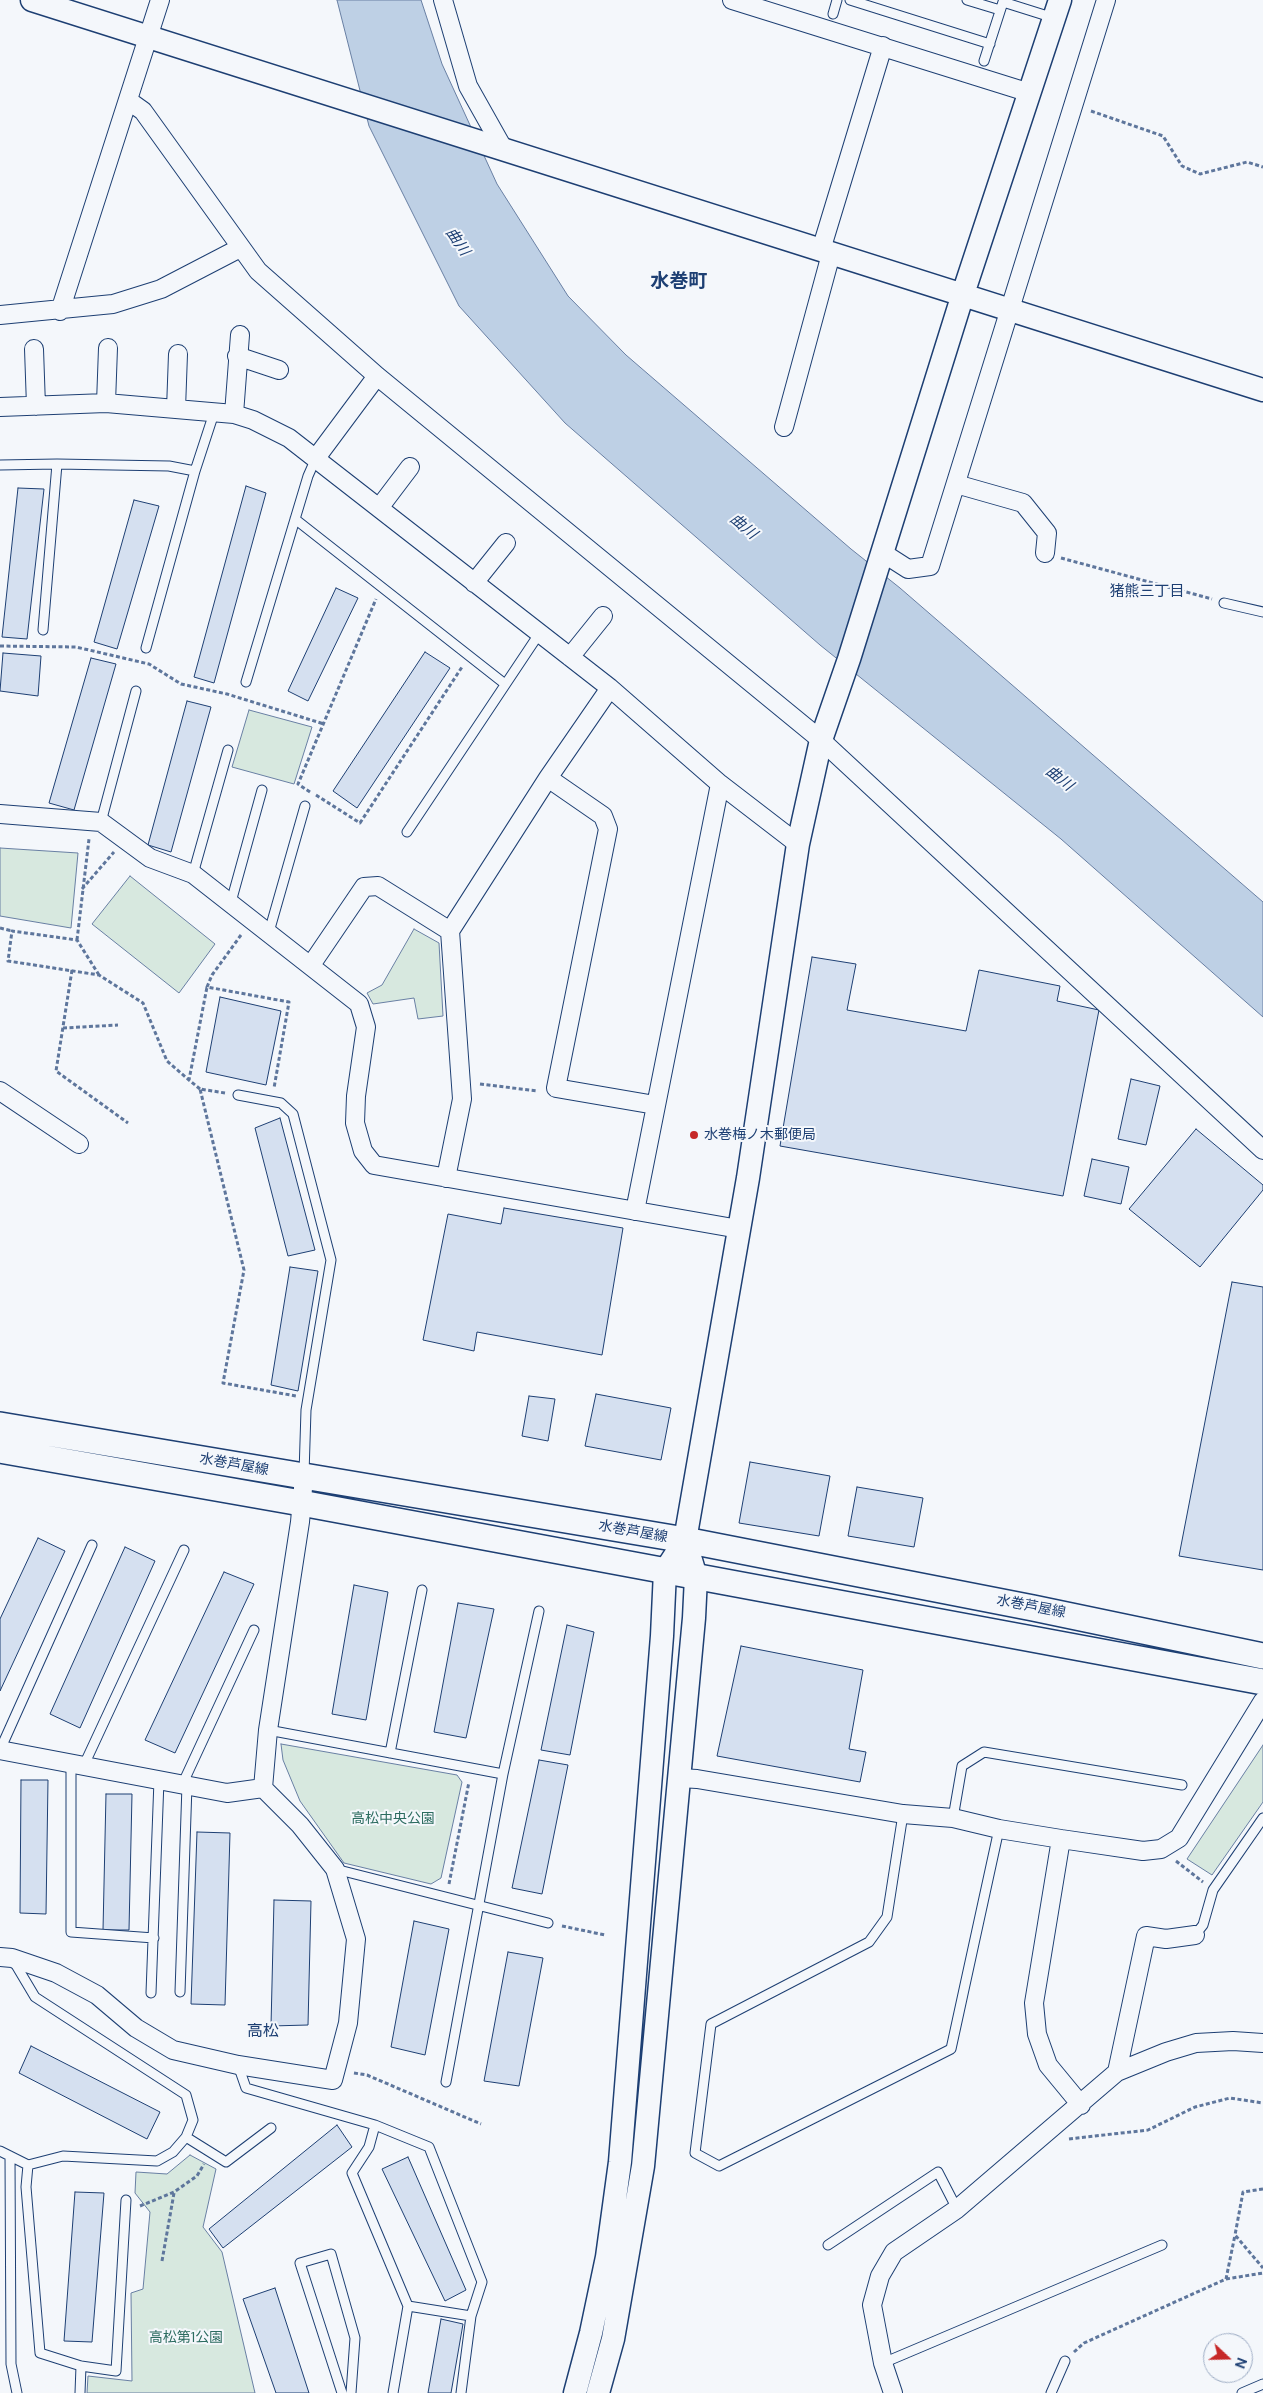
<!DOCTYPE html>
<html>
<head>
<meta charset="utf-8">
<style>
	body { margin:0 }
	#map { position:relative; width:1263px; height:2393px; overflow:hidden; background:#f4f7fb; font-family:"DM Sans",sans-serif }
	canvas { display:block }
	.north { position:absolute; left:1203px; top:2333px; width:50px; height:50px; box-sizing:border-box; background:#f4f7fb; border:1px solid #9eadc5; border-radius:50%; rotate:111deg; font-size:14px; font-weight:700; line-height:20px; text-align:center; color:#1d3f73 }
	.north::after { content:''; display:block; margin:auto; width:18px; height:22px; background:#c62828; clip-path:polygon(50% 0,100% 100%,50% 72%,0 100%) }
</style>
</head>
<body>
<div id="map">
<canvas width="1263" height="2393"></canvas>
<div class="north">N</div>
</div>
<script>
const c = document.querySelector('canvas').getContext('2d');
c.lineJoin = 'round';
function fillPath(path, color) { c.fillStyle = color; c.fill(path, 'evenodd'); }
const poly = rows => new Path2D(rows.map(r => 'M' + r).join(''));
function strokePath(path, color, width, dash) { c.strokeStyle = color; c.lineWidth = width; c.lineCap = dash ? 'butt' : 'round'; c.setLineDash(dash || []); c.stroke(path); }
function label(font, color, halo, rows, align = 'center') {
  c.font = font + ' "DM Sans","Noto Sans JP",sans-serif'; c.lineWidth = 4; c.setLineDash([]); c.textBaseline = 'middle'; c.strokeStyle = halo; c.fillStyle = color; for (const [text, x, y, turn = 0] of rows) {
    c.save(); c.translate(x, y); c.rotate((+turn || 0) * Math.PI / 180); c.textAlign = isNaN(turn) ? turn : align; if (halo) c.strokeText(text, 0, 0); c.fillText(text, 0, 0); c.restore();
  }
}
const green = poly([
	[249,710,312,727,294,784,232,767,249,710],
	[0,848,78,853,71,928,0,916,0,848],
	[130,876,215,944,179,993,92,924,130,876],
	[414,929,439,943,443,1016,418,1019,414,998,373,1004,367,993,382,985,414,929],
	[281,1744,457,1775,462,1782,441,1878,431,1884,344,1863,300,1801,283,1760,281,1744],
	[1263,1745,1263,1802,1212,1875,1187,1859,1263,1745],
	[190,2155,216,2169,203,2227,222,2252,255,2393,87,2393,88,2376,132,2381,131,2293,143,2289,150,2212,135,2193,136,2172,167,2174,190,2155]
]);
fillPath(green, '#d7e8df');
strokePath(green, '#687fa3', 1);
const water = poly([
	[337,0,421,0,442,64,497,184,568,296,626,355,851,549,900,588,1263,902,1263,1017,1061,839,820,645,565,423,459,306,369,126,337,0]
]);
fillPath(water, '#bed0e5');
strokePath(water, '#687fa3', 1);
const building = poly([
	[246,486,266,493,214,683,194,677,246,486],
	[18,488,44,489,27,639,2,637,18,488],
	[134,500,159,506,117,649,94,642,134,500],
	[336,588,358,598,308,701,288,691,336,588],
	[425,652,450,668,357,808,333,791,425,652],
	[3,653,41,656,38,696,0,691,3,653],
	[91,658,116,664,74,810,49,803,91,658],
	[187,701,211,707,171,852,148,845,187,701],
	[812,957,856,964,847,1010,966,1031,979,970,1060,986,1057,1001,1099,1010,1063,1196,780,1146,812,957],
	[220,997,281,1011,266,1085,206,1072,220,997],
	[1131,1079,1160,1086,1146,1145,1118,1139,1131,1079],
	[280,1118,315,1250,288,1256,255,1128,280,1118],
	[1196,1129,1263,1185,1263,1190,1200,1267,1129,1209,1196,1129],
	[1092,1159,1129,1167,1121,1204,1084,1196,1092,1159],
	[504,1208,623,1228,602,1355,477,1332,474,1351,423,1340,448,1214,501,1224,504,1208],
	[290,1267,318,1271,298,1391,271,1385,290,1267],
	[1232,1282,1263,1287,1263,1570,1179,1556,1232,1282],
	[596,1394,671,1408,661,1460,585,1446,596,1394],
	[529,1396,555,1399,548,1441,522,1436,529,1396],
	[750,1462,830,1476,819,1536,739,1523,750,1462],
	[857,1487,923,1498,914,1547,848,1536,857,1487],
	[38,1538,65,1551,0,1691,0,1619,38,1538],
	[125,1547,155,1561,80,1728,50,1714,125,1547],
	[224,1572,254,1584,175,1753,145,1740,224,1572],
	[354,1585,388,1592,366,1720,332,1714,354,1585],
	[458,1603,494,1609,466,1738,434,1732,458,1603],
	[567,1625,594,1632,570,1755,541,1750,567,1625],
	[741,1646,863,1670,849,1749,866,1752,860,1782,717,1756,741,1646],
	[539,1760,568,1765,542,1894,512,1888,539,1760],
	[21,1780,48,1780,46,1914,20,1913,21,1780],
	[106,1794,132,1794,129,1930,103,1930,106,1794],
	[197,1832,230,1833,225,2005,191,2004,197,1832],
	[274,1900,311,1901,308,2025,271,2026,274,1900],
	[414,1921,449,1929,425,2055,391,2047,414,1921],
	[508,1952,543,1958,519,2086,484,2081,508,1952],
	[31,2046,160,2112,147,2139,19,2073,31,2046],
	[337,2125,352,2147,223,2248,209,2229,337,2125],
	[408,2157,466,2290,445,2301,382,2169,408,2157],
	[75,2192,104,2193,92,2342,64,2341,75,2192],
	[275,2288,309,2393,276,2393,243,2299,275,2288],
	[441,2319,463,2324,451,2393,428,2393,441,2319]
]);
fillPath(building, '#d5e0f0');
strokePath(building, '#1d3f73', 1);
const service = poly([
	[850,0,990,44],
	[967,0,1000,10],
	[1004,0,1003,2,1054,18],
	[833,14,837,0],
	[984,61,1003,2],
	[0,465,57,464],
	[295,519,505,684],
	[1224,603,1263,612],
	[43,630,57,464,169,466,195,471],
	[146,648,195,471,214,413],
	[246,682,308,476,316,458],
	[101,822,136,691],
	[407,832,539,634],
	[193,874,228,750],
	[231,902,262,790],
	[269,932,305,806],
	[238,1095,281,1103,293,1114,331,1260,306,1410,304,1474],
	[268,1730,503,1774],
	[0,1750,92,1545],
	[390,1753,422,1590],
	[71,1763,71,1932,154,1938],
	[84,1765,184,1550],
	[182,1785,254,1630],
	[903,1814,887,1917,869,1942,711,2024,695,2153,719,2166,951,2049,999,1829],
	[953,1818,962,1766,984,1752,1182,1785],
	[335,1869,548,1923],
	[1195,1935,1203,1925,1213,1890,1263,1818],
	[13,1960,35,1997,186,2095,193,2120,186,2137,173,2152,157,2161,63,2156,28,2165,26,2187,40,2353,81,2366,116,2371,126,2200],
	[180,1992,187,1785],
	[151,1993,159,1780],
	[238,2065,246,2088,375,2125,369,2147,352,2173,408,2306,393,2393],
	[446,2082,503,1774,539,1611],
	[375,2125,429,2147,482,2282,471,2316,461,2393],
	[186,2137,226,2162,271,2128],
	[0,2151,28,2165],
	[10,2156,11,2364,17,2393],
	[828,2245,938,2172,957,2209],
	[408,2306,471,2316],
	[883,2363,1162,2245],
	[80,2393,81,2366],
	[342,2393,300,2263,331,2254,355,2338,351,2393],
	[1051,2393,1065,2361],
	[1242,2393,1263,2384]
]);
const minor = poly([
	[443,0,468,86,504,150],
	[732,0,1030,93],
	[129,101,143,111,258,271,377,376,821,740,1263,1150],
	[821,250,883,46],
	[60,311,160,0],
	[0,315,113,304,161,289,240,248],
	[34,349,36,406],
	[237,356,279,370],
	[106,403,108,348],
	[0,407,106,403,234,414,253,420,289,438,610,688,720,784,798,844],
	[176,409,178,354],
	[234,414,240,335],
	[784,427,831,254],
	[316,458,377,376],
	[956,484,1023,503,1047,533,1045,553],
	[379,508,410,467],
	[883,553,908,569,930,566,1106,0],
	[474,583,506,543],
	[570,657,603,616],
	[548,778,603,816,608,829,556,1088,655,1105],
	[0,814,101,822,150,858,193,874,359,1004,366,1027,356,1096,355,1123,363,1151,374,1165,739,1229],
	[311,965,364,887,378,886,450,931],
	[0,1091,79,1144],
	[446,1178,462,1099,450,931,548,778,610,688],
	[635,1211,720,784],
	[0,1750,227,1793,263,1788,268,1730,300,1522,304,1477],
	[680,1778,697,1779,903,1814,953,1818,999,1829,1061,1839,1143,1851,1161,1849,1179,1838,1263,1701],
	[1061,1839,1034,2003,1037,2034,1048,2065,1081,2105],
	[0,1957,12,1958,56,1973,97,1995,136,2028,173,2050,238,2065,333,2080,348,2023,356,1939,335,1869,300,1825,263,1788],
	[1117,2072,1146,1936,1166,1939,1195,1935],
	[893,2393,883,2363,872,2305,880,2276,894,2252,957,2209,1117,2072,1166,2052,1196,2043,1233,2041,1263,2043]
]);
const tertiary = poly([
	[32,0,1263,390],
	[575,2393,591,2333,607,2257,620,2162,662,1636,665,1571,685,1540,748,1178,798,844,821,740,849,659,963,294,1060,0],
	[598,2393,613,2339,643,2166,694,1618,696,1577,685,1540]
]);
const secondary = poly([
	[0,1425,685,1540,1033,1608,1263,1656],
	[0,1450,301,1503,1263,1682]
]);
strokePath(service, '#1d3f73', 11);
strokePath(minor, '#1d3f73', 20);
strokePath(tertiary, '#1d3f73', 25);
strokePath(secondary, '#1d3f73', 28);
strokePath(poly([
	[1091,111,1163,136,1182,166,1200,174,1247,162,1263,167],
	[1061,558,1212,599],
	[0,646,76,647,149,664,181,684,227,694,324,724],
	[310,792,298,784,376,599],
	[316,795,360,823,462,667],
	[82,889,114,852],
	[0,928,12,931],
	[241,935,212,975,207,987,289,1002,274,1088],
	[77,940,89,839],
	[72,970,56,1071,128,1123],
	[99,975,77,940,12,931,8,961,99,975,143,1003,167,1061,189,1080],
	[63,1028,118,1025],
	[480,1084,538,1091],
	[200,1089,189,1080,207,987],
	[225,1093,200,1089,244,1270,223,1383,296,1396],
	[1176,1861,1203,1882],
	[449,1884,469,1782],
	[562,1926,605,1935],
	[354,2073,367,2075,481,2124],
	[1069,2139,1148,2130,1195,2107,1230,2098,1263,2103],
	[1263,2189,1243,2192,1235,2235,1263,2268],
	[140,2206,174,2192,197,2176,204,2164],
	[162,2261,174,2193],
	[1226,2279,1263,2273],
	[1074,2352,1084,2343,1226,2279,1235,2235]
]), '#5e769c', 3, [4, 2.5]);
strokePath(service, '#f4f7fb', 9);
strokePath(minor, '#f4f7fb', 18);
strokePath(tertiary, '#f4f7fb', 22);
strokePath(secondary, '#f4f7fb', 25);
for (const [x, y, r, color] of [
	[694,1135,5,"#c62828"]
]) { const dot = new Path2D(); dot.arc(x, y, r, 0, 2 * Math.PI); c.fillStyle = color; c.fill(dot); strokePath(dot, '#f4f7fb', 2); }
label('14px', '#1d3f73', '#f4f7fb', [
	["水巻梅ノ木郵便局",704,1135]
], 'left');
label('14px', '#1d3f73', '#f4f7fb', [
	["水巻芦屋線",234,1465,10],
	["水巻芦屋線",633,1532,10],
	["水巻芦屋線",1031,1607,11]
]);
label('14px', '#2c6c60', '#f4f7fb', [
	["高松中央公園",393,1819],
	["高松第1公園",186,2338]
]);
label('italic 15px', '#1d3f73', '#f4f7fb', [
	["曲川",457,242,55],
	["曲川",743,527,40],
	["曲川",1059,779,38]
]);
label('15px', '#1d3f73', '#f4f7fb', [
	["猪熊三丁目",1147,592]
]);
label('16px', '#1d3f73', '#f4f7fb', [
	["高松",263,2032]
]);
label('bold 19px', '#1d3f73', '#f4f7fb', [
	["水巻町",679,282]
]);
</script>
</body>
</html>
